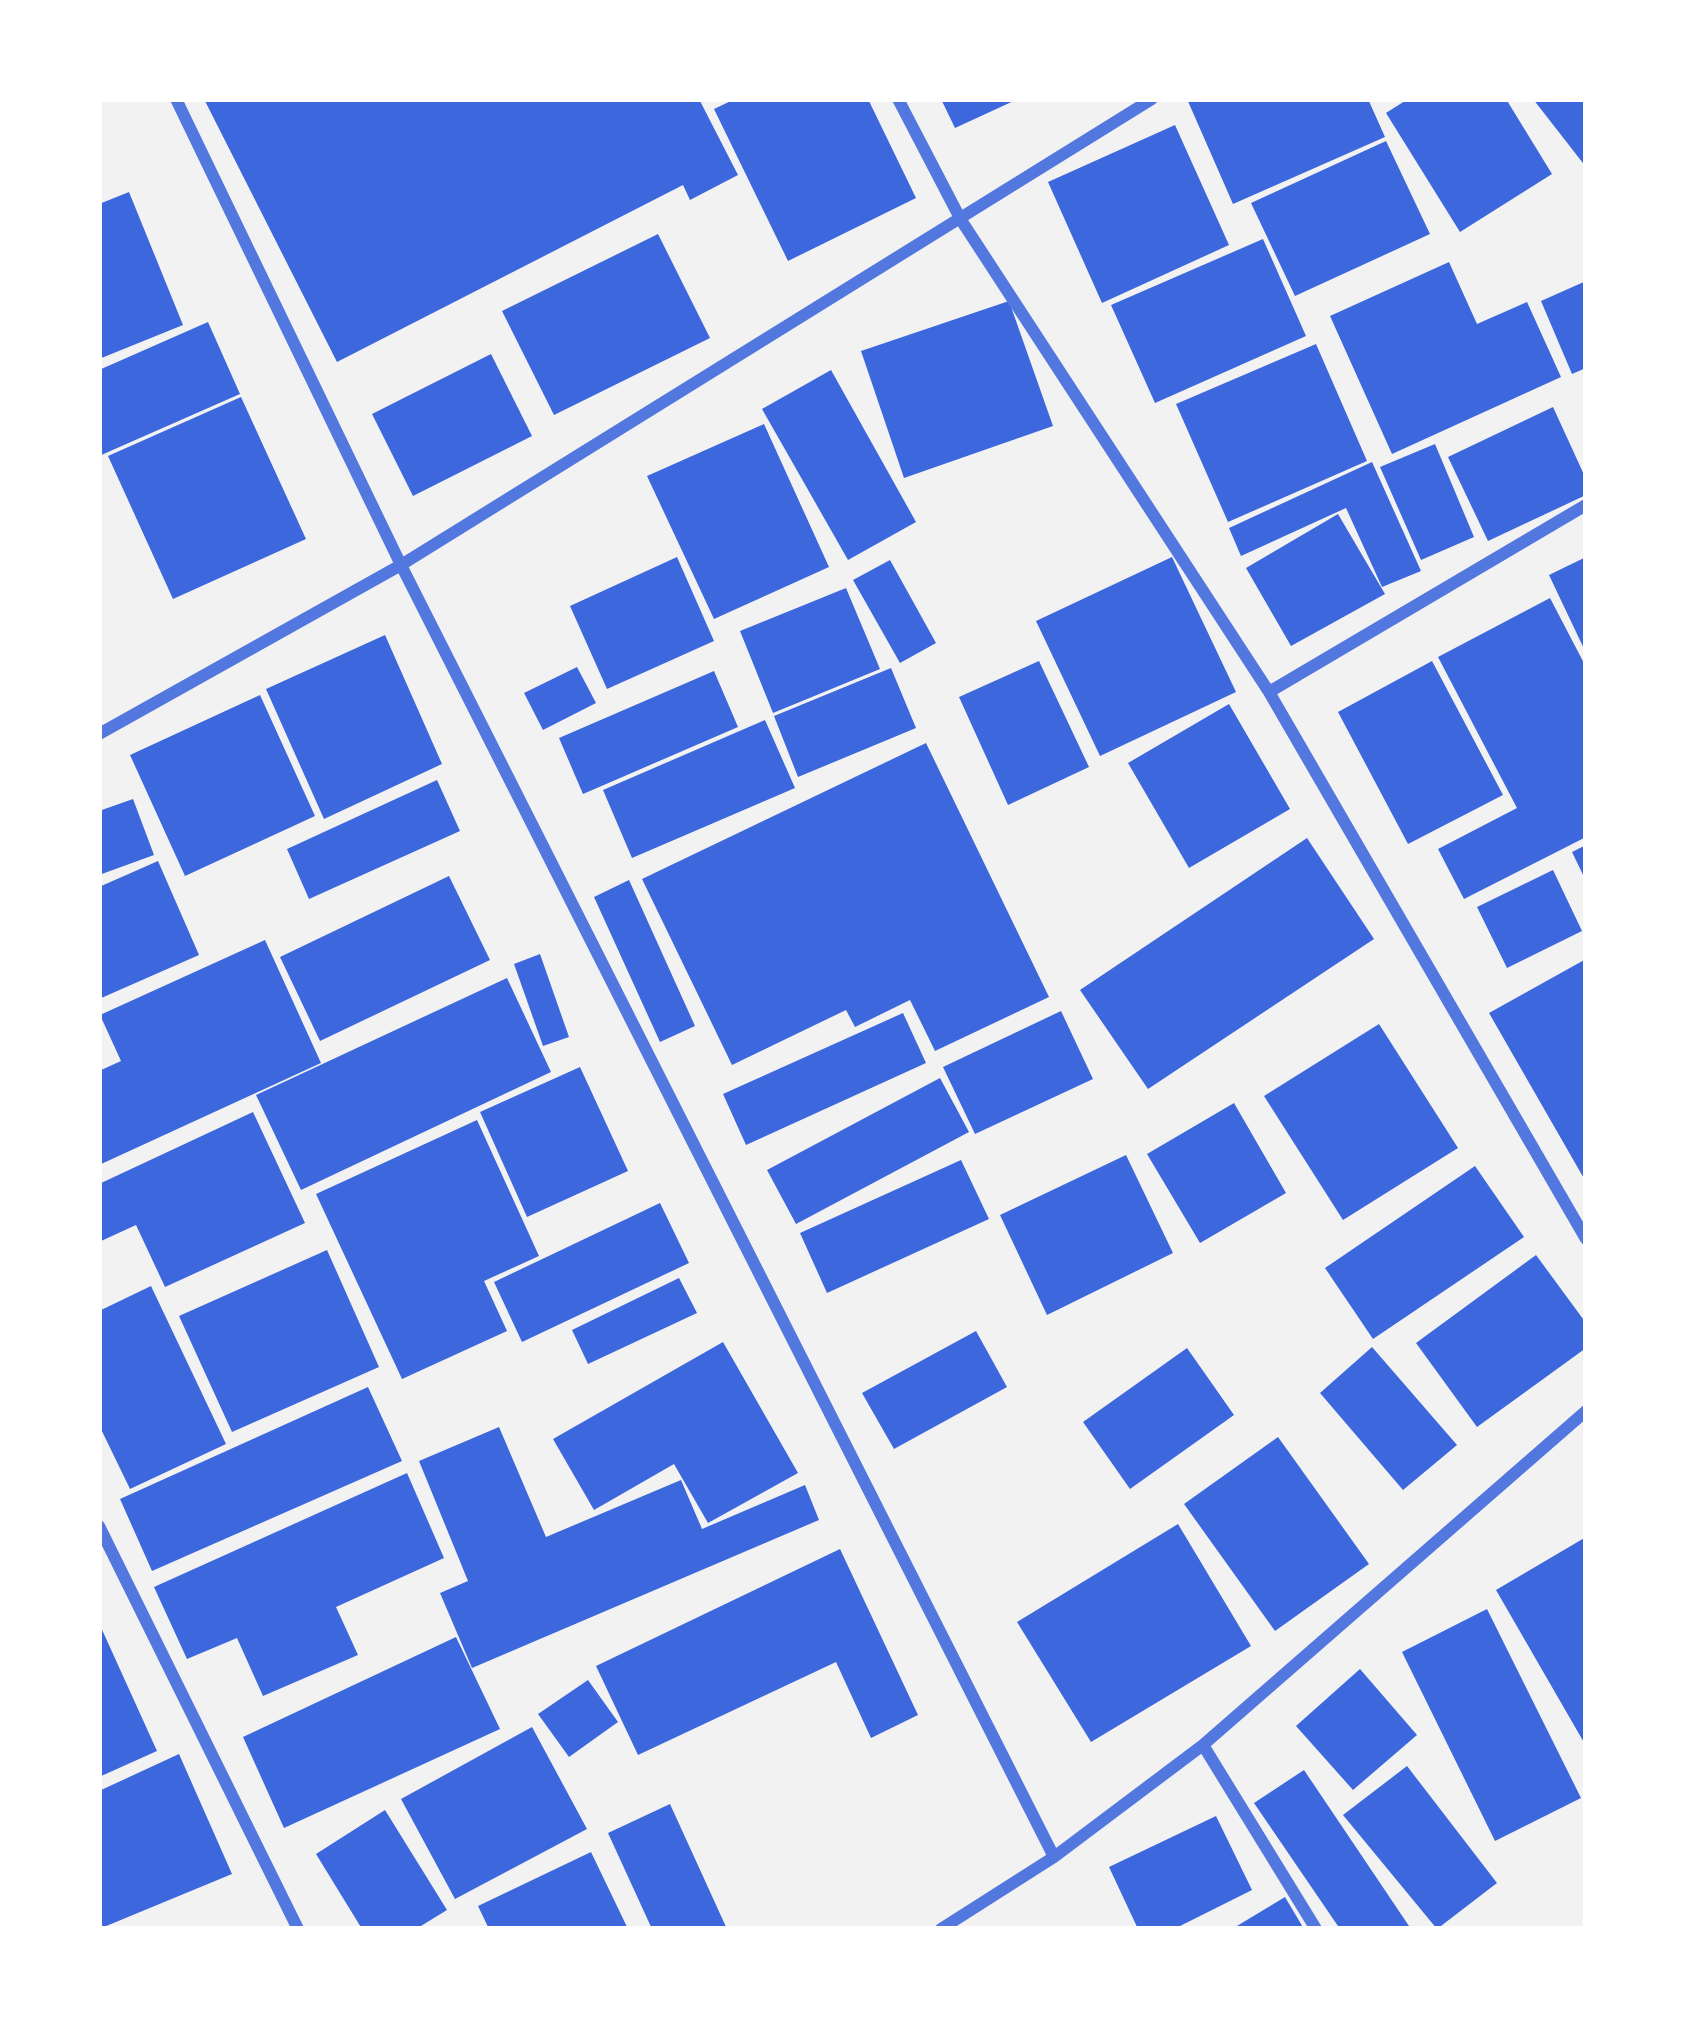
<!DOCTYPE html>
<html>
<head>
<meta charset="utf-8">
<style>
	body { margin:0 }
	#map { position:relative; width:1685px; height:2028px; overflow:hidden; background:#f2f2f2; font-family:"Fira Sans Condensed",sans-serif }
	canvas { display:block }
	.frame { position:absolute; inset:0; border:102px solid #fff; pointer-events:none }
</style>
</head>
<body>
<div id="map">
<canvas width="1685" height="2028"></canvas>
<div class="frame"></div>
</div>
<script>
const c = document.querySelector('canvas').getContext('2d');
c.lineJoin = 'round';
function fillPath(path, color) { c.fillStyle = color; c.fill(path, 'evenodd'); }
const poly = rows => new Path2D(rows.map(r => 'M' + r).join(''));
function strokePath(path, color, width, dash) { c.strokeStyle = color; c.lineWidth = width; c.lineCap = dash ? 'butt' : 'round'; c.setLineDash(dash || []); c.stroke(path); }
fillPath(poly([
	[204,99,699,99,738,175,690,200,683,185,337,362],
	[735,99,868,99,916,198,788,261,714,109],
	[941,99,1018,99,955,128],
	[1187,99,1368,99,1385,137,1233,204],
	[1408,99,1506,99,1552,174,1460,232,1386,113],
	[1533,99,1586,99,1586,167],
	[1175,125,1229,245,1102,303,1048,182],
	[1386,141,1430,234,1295,296,1251,203],
	[129,192,183,325,99,359,99,204],
	[658,234,710,338,554,415,502,311],
	[1263,239,1306,336,1155,403,1111,305],
	[1449,262,1477,324,1527,302,1561,377,1392,454,1330,316],
	[1586,281,1586,368,1572,374,1541,301],
	[1009,301,1053,426,904,478,861,351],
	[208,322,240,394,99,456,99,370],
	[1316,344,1367,461,1228,522,1176,404],
	[491,354,532,436,413,496,372,414],
	[831,370,916,522,848,560,762,409],
	[241,397,306,539,173,599,108,456],
	[1553,407,1586,479,1586,495,1488,541,1448,457],
	[764,424,829,567,714,619,647,476],
	[1435,444,1474,537,1421,560,1380,467],
	[1372,462,1421,571,1382,587,1346,508,1241,556,1229,528],
	[1338,514,1385,594,1291,646,1246,568],
	[677,557,714,641,607,689,570,606],
	[1172,557,1236,692,1100,756,1036,621],
	[1586,557,1586,653,1549,575],
	[890,560,936,643,900,663,853,580],
	[846,588,880,669,773,713,740,631],
	[1550,598,1586,667,1586,837,1464,899,1438,849,1517,808,1438,657],
	[385,635,442,764,324,819,266,689],
	[1039,661,1089,767,1008,805,959,697],
	[1432,661,1503,795,1408,844,1338,712],
	[577,667,596,703,543,730,524,693],
	[891,668,916,728,798,777,774,716],
	[714,671,738,727,583,794,559,738],
	[260,695,315,816,185,876,130,755],
	[1229,704,1290,809,1189,868,1128,763],
	[765,720,795,788,632,858,603,790],
	[926,743,1049,997,935,1051,910,1000,855,1027,846,1010,732,1065,642,879],
	[437,780,460,831,309,899,287,849],
	[133,799,154,855,99,875,99,811],
	[1307,838,1374,939,1148,1089,1080,990],
	[1586,845,1586,881,1572,852],
	[158,861,199,955,99,999,99,887],
	[1553,870,1582,931,1507,968,1477,907],
	[449,876,490,960,320,1041,280,957],
	[629,880,695,1026,660,1042,594,897],
	[265,940,321,1063,99,1165,99,1071,121,1061,100,1015],
	[540,954,569,1037,543,1046,514,964],
	[1586,959,1586,1182,1489,1013],
	[507,978,551,1072,301,1190,256,1095],
	[1061,1011,1093,1079,975,1134,943,1067],
	[903,1013,926,1063,746,1145,723,1094],
	[1379,1024,1458,1148,1343,1220,1264,1096],
	[580,1067,628,1171,527,1217,480,1112],
	[940,1078,969,1132,796,1224,767,1170],
	[1234,1103,1286,1193,1200,1243,1147,1154],
	[253,1112,305,1223,165,1287,136,1225,99,1242,99,1184],
	[477,1120,539,1256,484,1281,507,1331,402,1379,316,1194],
	[1126,1155,1173,1253,1047,1315,1000,1215],
	[961,1160,989,1219,827,1293,800,1233],
	[1475,1166,1524,1237,1373,1339,1325,1268],
	[660,1203,689,1263,522,1342,494,1282],
	[327,1250,379,1367,232,1432,179,1316],
	[1536,1255,1586,1323,1586,1348,1477,1427,1416,1343],
	[679,1278,697,1313,588,1364,572,1330],
	[151,1286,226,1444,130,1489,99,1425,99,1311],
	[976,1331,1007,1387,894,1449,862,1393],
	[723,1342,798,1473,708,1523,674,1464,594,1510,553,1439],
	[1372,1347,1457,1445,1403,1490,1320,1393],
	[1187,1348,1234,1415,1130,1489,1083,1422],
	[368,1387,402,1461,152,1571,120,1499],
	[499,1427,546,1537,681,1480,702,1529,805,1485,819,1520,472,1668,440,1593,468,1581,419,1461],
	[1278,1437,1369,1564,1275,1631,1184,1504],
	[407,1473,444,1558,336,1607,358,1655,263,1696,237,1638,187,1659,154,1587],
	[1178,1524,1251,1646,1091,1742,1017,1622],
	[1586,1537,1586,1746,1496,1590],
	[840,1549,918,1715,871,1738,836,1662,638,1755,596,1666],
	[1487,1609,1581,1798,1495,1841,1402,1652],
	[99,1623,157,1751,99,1777],
	[456,1637,500,1729,284,1828,243,1737],
	[1360,1669,1417,1735,1353,1790,1296,1726],
	[588,1680,618,1722,569,1757,538,1714],
	[532,1727,587,1829,455,1899,401,1799],
	[179,1754,232,1874,99,1929,99,1791],
	[1407,1766,1497,1883,1437,1929,1343,1815],
	[1304,1770,1411,1929,1340,1929,1254,1803],
	[670,1804,727,1929,652,1929,608,1833],
	[385,1810,447,1910,416,1929,362,1929,316,1854],
	[1216,1816,1252,1890,1174,1929,1138,1929,1109,1867],
	[591,1852,628,1929,489,1929,478,1906],
	[1285,1897,1304,1929,1232,1929]
]), '#3d67dc');
strokePath(poly([
	[176,99,401,565,1054,1857],
	[898,99,961,220,1269,692,1586,1239],
	[1269,692,1586,505],
	[99,734,401,565,1152,99],
	[99,1526,298,1929],
	[1203,1745,1316,1929],
	[941,1929,1054,1857,1203,1745,1586,1411]
]), '#5277de', 12);
</script>
</body>
</html>
